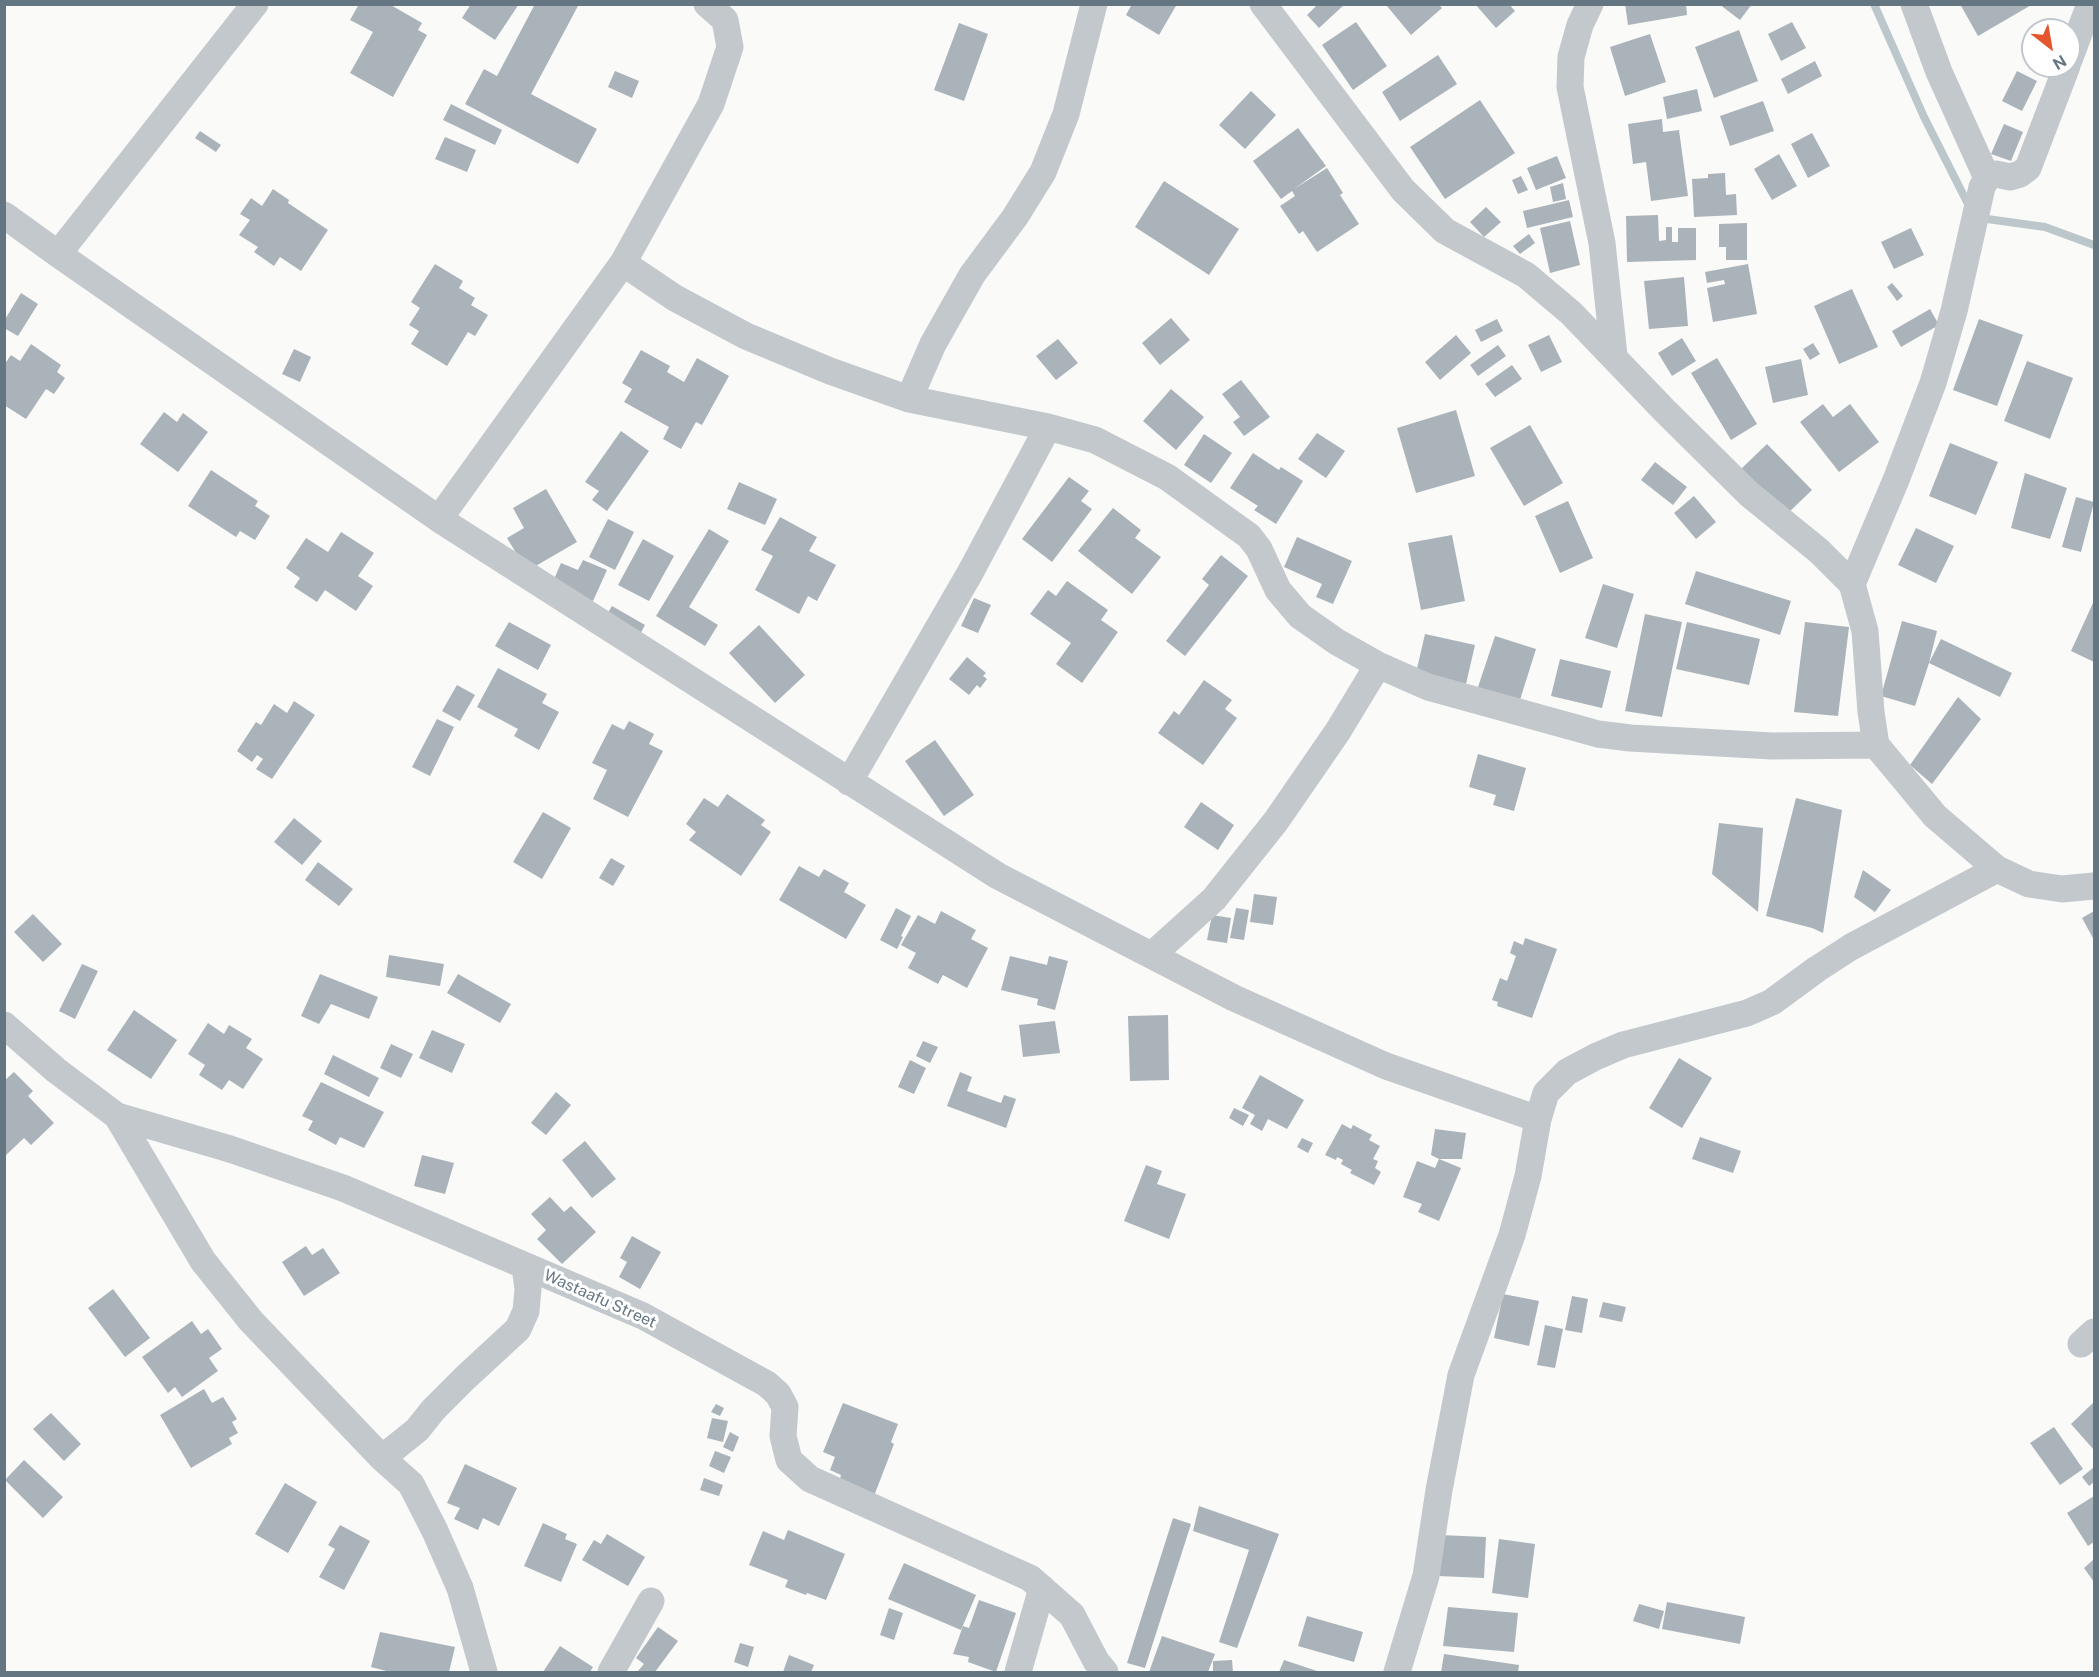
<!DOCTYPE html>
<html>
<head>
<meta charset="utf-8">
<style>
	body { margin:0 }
	#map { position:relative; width:2099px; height:1677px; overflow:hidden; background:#fafaf8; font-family:"Public Sans",sans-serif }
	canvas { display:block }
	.frame { position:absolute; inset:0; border:6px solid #657683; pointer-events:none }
	.north { position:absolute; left:2021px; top:18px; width:60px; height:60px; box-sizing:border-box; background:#fff; border:2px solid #c1c8cd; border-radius:50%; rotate:149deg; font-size:16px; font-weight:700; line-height:24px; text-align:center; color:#657683 }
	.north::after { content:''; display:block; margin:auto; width:21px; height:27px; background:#e4572e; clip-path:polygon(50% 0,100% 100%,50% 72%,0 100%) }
</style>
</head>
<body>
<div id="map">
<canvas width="2099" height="1677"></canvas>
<div class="frame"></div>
<div class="north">N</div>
</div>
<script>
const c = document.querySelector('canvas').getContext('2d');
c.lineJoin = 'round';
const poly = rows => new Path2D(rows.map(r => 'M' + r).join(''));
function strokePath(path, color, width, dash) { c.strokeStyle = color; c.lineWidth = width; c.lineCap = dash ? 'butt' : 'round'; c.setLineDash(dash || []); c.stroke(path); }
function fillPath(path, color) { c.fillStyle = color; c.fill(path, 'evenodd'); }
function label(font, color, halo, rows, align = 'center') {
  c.font = font + ' "Public Sans",sans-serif'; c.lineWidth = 6; c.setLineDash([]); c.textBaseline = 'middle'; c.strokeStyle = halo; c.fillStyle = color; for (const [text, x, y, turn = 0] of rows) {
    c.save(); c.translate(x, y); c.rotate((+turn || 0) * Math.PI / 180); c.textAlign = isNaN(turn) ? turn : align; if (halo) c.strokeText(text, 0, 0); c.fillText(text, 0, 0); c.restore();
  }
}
strokePath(poly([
	[1874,4,1924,117,1969,206],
	[1980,218,2045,227,2094,245]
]), '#bbc7cb', 8);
fillPath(poly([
	[359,4,389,4,422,23,418,30,427,35,393,97,350,73,373,32,350,20],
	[471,4,519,4,495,40,462,18],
	[535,4,579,4,531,94,597,129,578,164,465,104,484,69,497,76],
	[1132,4,1177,4,1159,35,1126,15],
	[1318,4,1345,4,1319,28,1307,15],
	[1388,4,1438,4,1442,8,1411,35,1387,6],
	[1475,4,1509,4,1515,11,1496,28],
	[1625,4,1686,4,1687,15,1628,25],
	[1719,4,1752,4,1740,20],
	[1960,4,2033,4,1978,36],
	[1356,22,1387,66,1353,90,1322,45],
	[1792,22,1806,48,1781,61,1768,34],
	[959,23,988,34,964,101,934,90],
	[1739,30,1758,81,1714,98,1695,47],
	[1650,34,1666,82,1625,96,1610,47],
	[1438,55,1457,84,1400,121,1382,92],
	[1815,61,1822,76,1788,94,1781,79],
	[615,71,639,81,632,98,608,87],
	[2017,71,2037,81,2022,111,2002,101],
	[1697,89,1702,111,1667,119,1663,97],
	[1251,91,1276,115,1245,149,1219,125],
	[1480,100,1515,153,1445,199,1410,147],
	[1763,101,1774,131,1730,146,1720,116],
	[451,104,502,130,495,145,443,120],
	[1662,119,1663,132,1679,130,1688,196,1651,201,1646,162,1633,164,1628,124],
	[2004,124,2023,132,2011,161,1991,154],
	[1298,128,1326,166,1294,189,1327,168,1343,193,1340,195,1359,224,1317,252,1303,231,1299,234,1280,206,1295,196,1292,191,1281,199,1253,161],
	[200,131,221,145,216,152,195,138],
	[1812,133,1830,166,1808,178,1791,144],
	[445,137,476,150,467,172,435,159],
	[1779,154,1797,186,1772,200,1754,169],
	[1557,156,1566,178,1536,190,1527,168],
	[1725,173,1726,195,1736,194,1737,215,1694,217,1692,179,1708,178,1708,174],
	[1521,176,1528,190,1518,194,1512,180],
	[1164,181,1239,229,1209,275,1135,227],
	[1563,183,1566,199,1553,202,1550,187],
	[273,189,289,200,288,203,328,230,301,271,280,257,274,266,254,252,258,247,239,235,250,220,240,214,251,198,262,206],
	[1569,200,1573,217,1527,228,1523,211],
	[1486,207,1501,222,1484,237,1470,222],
	[1658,215,1659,241,1666,240,1666,227,1672,227,1672,242,1678,242,1678,228,1696,228,1696,260,1627,262,1626,216],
	[1570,221,1580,265,1550,273,1540,228],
	[1747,223,1747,260,1726,260,1726,247,1719,247,1719,224],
	[1911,228,1924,255,1894,269,1881,242],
	[1529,234,1535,243,1520,254,1513,246],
	[435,264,463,281,459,288,475,298,471,305,488,315,475,336,468,332,447,366,411,344,419,331,409,325,420,308,411,302],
	[1748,264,1757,314,1713,322,1707,288,1725,284,1724,280,1707,283,1705,272],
	[1684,277,1688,326,1649,329,1644,281],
	[1892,283,1903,296,1897,301,1887,287],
	[1852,289,1878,347,1839,364,1814,306],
	[21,293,38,304,18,336,4,328,4,321],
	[1930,309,1939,325,1901,347,1892,331],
	[1171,318,1190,340,1160,365,1142,343],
	[1497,319,1503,331,1481,342,1475,330],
	[1979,319,2023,335,1997,406,1953,390],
	[1456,335,1471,353,1440,380,1425,362],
	[1549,335,1562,362,1541,372,1528,345],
	[1682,338,1696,361,1672,376,1658,353],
	[1058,339,1078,363,1056,380,1036,356],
	[1813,343,1820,354,1810,360,1803,349],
	[31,344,61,365,57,372,65,378,54,394,46,389,26,419,4,405,4,365,11,355,20,361],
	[1498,345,1506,356,1478,376,1470,365],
	[294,349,311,357,300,382,282,374],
	[641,350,670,366,667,372,684,382,697,358,729,376,702,425,696,422,681,449,663,439,669,427,624,402,632,389,622,383],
	[1717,358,1757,424,1731,440,1691,373],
	[1801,359,1808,395,1773,403,1765,367],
	[2027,361,2073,378,2050,439,2004,421],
	[1512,365,1522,379,1495,397,1485,384],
	[1241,380,1270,417,1244,436,1233,422,1240,417,1222,394],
	[1171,389,1204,417,1176,450,1143,421],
	[1823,404,1833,417,1850,404,1879,442,1839,472,1800,422],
	[1456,410,1475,476,1416,493,1397,428],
	[164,412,177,422,183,413,208,432,178,472,140,444],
	[1530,425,1563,483,1524,506,1490,448],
	[621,431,649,451,607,511,592,500,599,491,585,482],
	[1317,433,1345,451,1326,478,1298,459],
	[1204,434,1232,453,1211,483,1184,465],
	[1950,443,1998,462,1976,515,1929,496],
	[1767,444,1812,490,1786,515,1741,469],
	[1253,453,1279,470,1281,467,1303,481,1276,524,1254,510,1258,506,1230,488],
	[1655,462,1687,487,1673,505,1641,480],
	[211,470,258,501,255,506,270,516,255,540,240,531,236,537,188,506],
	[2025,473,2067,488,2050,539,2011,528],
	[1069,477,1089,491,1081,501,1092,509,1052,562,1022,539],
	[739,482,777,499,765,525,727,509],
	[546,489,577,542,527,571,507,538,524,528,513,508],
	[1694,496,1716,522,1696,539,1674,513],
	[2076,497,2094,502,2081,552,2062,547],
	[1568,501,1593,558,1560,573,1535,516],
	[1113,508,1141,530,1135,538,1161,557,1132,594,1078,551],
	[780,517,817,537,809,551,836,565,817,601,808,596,799,614,755,590,773,556,761,550],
	[608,519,634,532,615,570,589,557],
	[1916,528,1954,546,1936,583,1898,565],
	[709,529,729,541,689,607,718,625,705,646,656,616],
	[341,532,374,553,358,576,373,586,356,611,325,590,317,602,294,587,300,578,286,568,306,538,328,552],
	[1452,535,1465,601,1421,610,1408,543],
	[1297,537,1352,561,1333,604,1316,597,1322,584,1284,567],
	[643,539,674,556,649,601,618,585],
	[1221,555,1248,576,1185,656,1166,641,1209,585,1202,579],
	[583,560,607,570,593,601,552,584,561,563,578,570],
	[1696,571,1791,601,1780,635,1685,604],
	[1067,581,1108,610,1101,620,1118,632,1082,683,1056,664,1071,643,1030,614,1048,590,1056,596],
	[1603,584,1634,594,1617,648,1585,638],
	[974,598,991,605,978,633,961,626],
	[2093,603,2094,604,2094,662,2071,651],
	[612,606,645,625,637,640,603,621],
	[1645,614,1682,622,1662,717,1625,711],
	[1902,621,1937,631,1929,663,1941,639,2012,673,2000,697,1929,663,1915,706,1881,696],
	[509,622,551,645,538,670,495,646],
	[1687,622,1760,639,1749,685,1676,669],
	[1805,622,1849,627,1838,716,1794,712],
	[759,625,805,675,775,703,729,653],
	[1425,634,1475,645,1466,684,1416,673],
	[1495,636,1536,649,1519,703,1477,690],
	[967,657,986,673,983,676,987,679,980,688,977,685,969,695,949,679],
	[1560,659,1611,671,1602,708,1551,696],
	[498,668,547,694,542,703,559,712,539,750,514,736,518,729,477,707],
	[1204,680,1232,700,1225,709,1237,718,1203,765,1158,733,1174,711,1179,715],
	[457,685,475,695,460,721,442,711],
	[1958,697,1981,719,1932,784,1910,765],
	[294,701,315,715,272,779,256,769,263,759,257,755,252,762,237,751,256,722,261,725,274,704,287,713],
	[437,719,454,727,430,776,412,767],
	[629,721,654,734,649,744,663,751,628,817,593,799,607,770,592,763,612,724,624,730],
	[935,740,974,795,944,816,905,761],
	[1478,754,1526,768,1514,811,1493,805,1496,795,1469,787],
	[727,794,765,820,761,825,771,832,741,876,689,840,696,832,686,824,704,798,718,807],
	[1796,798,1842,810,1823,933,1812,928,1766,916],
	[1201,802,1234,825,1218,850,1184,827],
	[543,812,571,828,542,879,513,862],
	[294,818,322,841,302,865,274,842],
	[1719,823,1763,828,1758,912,1712,874],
	[611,858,625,866,613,886,599,878],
	[318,862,353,889,339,906,305,880],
	[799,866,819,877,824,869,849,883,844,892,866,905,846,939,779,900],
	[1863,870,1891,890,1875,912,1854,897],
	[1254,894,1277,897,1273,925,1250,922],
	[896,908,911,916,901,936,903,937,897,949,880,940],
	[1236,908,1249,910,1244,940,1230,938],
	[941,911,976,930,971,939,988,948,967,988,943,975,938,984,908,968,916,953,901,945,918,915,935,924],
	[2094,911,2094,940,2082,918],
	[33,914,62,944,43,962,14,932],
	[1212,915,1231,918,1227,943,1207,940],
	[1525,938,1557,949,1532,1018,1497,1006,1498,1002,1492,1000,1500,978,1507,981,1516,956,1510,953,1514,941,1523,945],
	[389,955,444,964,440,986,386,977],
	[1010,956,1047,965,1049,956,1068,961,1055,1010,1037,1005,1038,999,1001,990],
	[82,964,98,971,75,1019,59,1011],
	[320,974,378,997,369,1019,331,1004,319,1024,301,1016],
	[458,974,511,1004,500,1023,447,993],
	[134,1010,177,1040,151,1079,107,1050],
	[1168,1015,1169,1080,1130,1081,1128,1016],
	[1055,1021,1060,1053,1023,1057,1019,1025],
	[208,1023,224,1034,229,1025,252,1039,246,1048,263,1059,243,1089,229,1080,222,1090,199,1075,205,1065,188,1054],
	[432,1030,465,1044,452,1073,419,1058],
	[923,1041,938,1047,930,1063,916,1056],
	[391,1044,413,1054,401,1078,380,1068],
	[333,1055,379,1078,369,1097,324,1074],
	[1679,1058,1712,1078,1682,1128,1649,1108],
	[910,1060,926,1068,914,1094,898,1087],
	[14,1072,33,1091,28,1096,54,1123,31,1145,24,1138,4,1157,4,1081],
	[960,1072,972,1077,967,1091,1001,1103,1004,1095,1016,1099,1006,1128,947,1106],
	[1260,1075,1304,1100,1287,1129,1268,1119,1262,1131,1250,1124,1255,1115,1242,1108],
	[321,1082,384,1112,364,1148,340,1137,336,1145,308,1130,313,1121,302,1116],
	[556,1092,571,1105,546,1135,531,1123],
	[1234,1108,1249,1115,1243,1126,1229,1118],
	[1342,1124,1351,1129,1353,1125,1372,1135,1369,1140,1380,1146,1373,1159,1378,1161,1375,1168,1381,1172,1374,1185,1350,1173,1352,1170,1341,1164,1343,1160,1337,1157,1336,1160,1325,1155],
	[1435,1129,1466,1133,1462,1159,1439,1159,1431,1155],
	[1700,1137,1741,1151,1733,1173,1692,1159],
	[1302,1138,1313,1143,1308,1153,1297,1147],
	[585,1141,616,1179,592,1198,562,1160],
	[422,1155,454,1163,445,1194,414,1186],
	[1439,1159,1461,1168,1439,1221,1418,1212,1422,1204,1403,1197,1417,1161,1435,1168],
	[1146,1165,1162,1171,1157,1184,1186,1194,1169,1239,1124,1221],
	[550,1197,564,1212,571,1206,596,1232,562,1264,537,1239,546,1230,531,1214],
	[632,1236,661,1252,640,1289,619,1277,627,1262,620,1258],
	[306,1246,312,1255,323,1248,340,1273,304,1296,282,1262],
	[113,1289,150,1338,125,1357,88,1308],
	[1503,1294,1539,1301,1529,1346,1494,1338],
	[1572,1296,1588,1299,1582,1333,1565,1330],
	[1603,1302,1626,1307,1622,1322,1599,1317],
	[192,1321,201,1334,208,1329,222,1349,209,1358,218,1371,182,1397,175,1387,168,1393,142,1357],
	[1545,1325,1563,1329,1555,1368,1537,1365],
	[204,1389,212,1403,223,1397,237,1419,232,1422,238,1433,229,1438,232,1444,191,1468,160,1415],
	[2094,1402,2094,1450,2071,1424],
	[843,1403,898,1424,891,1442,894,1444,874,1496,839,1482,841,1475,830,1470,835,1457,823,1452],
	[716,1404,724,1408,720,1416,711,1412],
	[51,1413,81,1444,64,1461,33,1429],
	[712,1418,728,1421,723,1442,707,1438],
	[2054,1427,2083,1469,2060,1485,2030,1443],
	[730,1432,739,1437,733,1452,723,1447],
	[715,1451,731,1457,724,1473,709,1466],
	[24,1460,63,1497,43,1518,5,1480],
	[465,1464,517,1488,499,1526,483,1518,478,1530,454,1519,460,1508,447,1503],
	[2094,1467,2094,1482,2089,1486,2082,1477],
	[704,1478,723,1485,719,1496,700,1490],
	[285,1483,317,1502,288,1553,255,1534],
	[2094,1496,2094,1542,2088,1546,2067,1513],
	[1199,1506,1279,1534,1237,1648,1219,1642,1249,1550,1193,1531],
	[1173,1518,1191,1524,1145,1668,1127,1663],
	[543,1523,567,1534,565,1539,577,1544,561,1582,524,1566],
	[340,1525,370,1541,344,1590,319,1577,335,1549,328,1545],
	[788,1530,845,1554,826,1600,807,1593,806,1595,785,1587,788,1580,749,1565,763,1531,784,1540],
	[607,1534,645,1557,628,1586,582,1560,594,1540,601,1544],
	[1440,1535,1486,1537,1484,1578,1438,1576],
	[1499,1539,1535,1544,1528,1598,1492,1593],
	[2094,1559,2094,1582,2084,1568],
	[904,1563,976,1595,961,1630,888,1599],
	[979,1600,1016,1613,996,1672,968,1662,969,1657,953,1654,963,1626,969,1628],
	[1667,1602,1745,1617,1740,1644,1662,1629],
	[1639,1604,1664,1611,1659,1629,1633,1621],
	[1448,1607,1518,1613,1514,1652,1443,1646],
	[889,1608,903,1613,894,1640,880,1635],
	[1307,1616,1363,1632,1354,1662,1298,1646],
	[658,1627,678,1641,655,1672,640,1672,638,1671,644,1664,636,1658],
	[380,1632,455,1647,449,1672,390,1672,371,1667],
	[1162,1636,1215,1654,1208,1672,1149,1672],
	[740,1643,754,1647,748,1667,734,1662],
	[560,1646,593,1667,590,1672,543,1672],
	[1444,1654,1519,1665,1518,1672,1441,1672],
	[789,1655,814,1665,811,1672,783,1672],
	[1232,1660,1233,1672,1213,1672,1213,1661],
	[1284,1660,1320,1672,1279,1672]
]), '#aab3b9');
strokePath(poly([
	[1263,4,1403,190,1445,231,1526,275,1571,313,1665,411,1749,494,1819,551,1852,584,1865,631,1871,712,1876,745,1935,816,1997,869,2029,884,2062,889,2094,886],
	[1590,4,1580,25,1571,57,1570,87,1602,243,1614,356],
	[1914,4,1939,72,1987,178],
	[2069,60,2090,4],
	[4,215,58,254,439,519,998,876,1234,998,1386,1066,1538,1119],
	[58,254,255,4],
	[623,263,675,298,746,336,830,371,909,399,1048,427,1095,440,1167,477,1249,536,1259,549,1278,590,1300,616,1337,642,1378,665,1428,687,1598,734,1630,738,1772,746,1876,745],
	[909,399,933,344,972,275,1015,217,1043,172,1066,114,1094,4],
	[439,519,623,263,711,104,730,47,725,20,707,4],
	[1852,584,1896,480,1933,383,1954,311,1982,187,1987,178,1991,175,1996,174,2010,177,2020,174,2028,168,2067,66],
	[849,782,970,573,1048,427],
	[1152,955,1214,899,1276,821,1338,731,1378,665],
	[4,1025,57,1071,117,1116,230,1149,343,1188,643,1316,767,1384,778,1394,785,1407,783,1436,789,1460,810,1479,1030,1578,1072,1615,1096,1661,1105,1672],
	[117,1116,203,1261,251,1321,382,1458,411,1484,435,1531,460,1588,484,1672],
	[2081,1344,2094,1332],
	[382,1458,417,1430,433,1410,466,1377,518,1329,526,1311,528,1289,525,1266],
	[611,1672,651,1601],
	[1018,1672,1042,1588],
	[1397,1672,1426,1576,1439,1490,1461,1375,1512,1235,1528,1176,1538,1119,1546,1093,1567,1072,1595,1057,1623,1045,1747,1013,1772,1002,1817,969,1851,947,1997,869]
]), '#c3c8cc', 27);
label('16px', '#657683', '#fff', [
	["Wastaafu Street",600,1299,24]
]);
</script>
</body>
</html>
